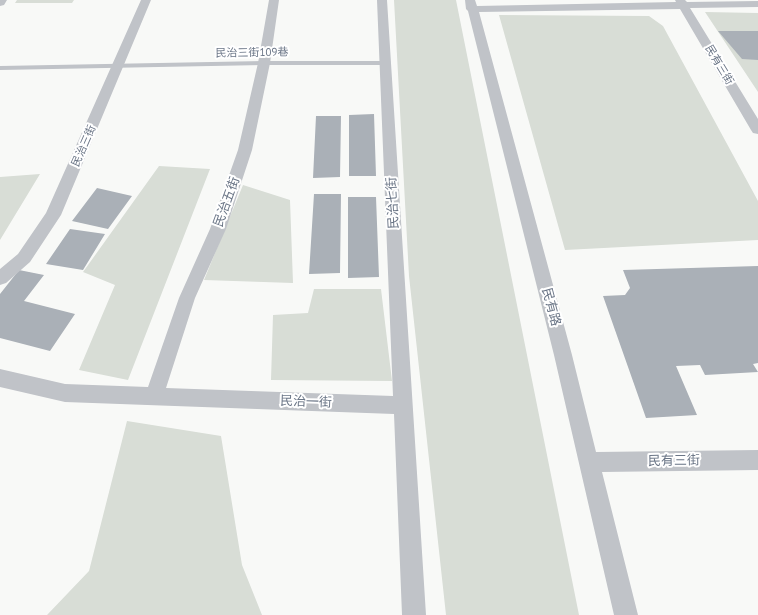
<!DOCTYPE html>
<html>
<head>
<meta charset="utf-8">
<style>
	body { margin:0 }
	canvas { display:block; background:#f8f9f7 }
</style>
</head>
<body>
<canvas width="758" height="615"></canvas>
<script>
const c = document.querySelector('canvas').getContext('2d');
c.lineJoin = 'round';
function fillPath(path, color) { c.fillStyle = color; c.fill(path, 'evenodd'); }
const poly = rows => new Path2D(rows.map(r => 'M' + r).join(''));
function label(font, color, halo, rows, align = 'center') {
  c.font = font + ' "PT Sans","Noto Sans TC",sans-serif'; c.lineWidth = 4; c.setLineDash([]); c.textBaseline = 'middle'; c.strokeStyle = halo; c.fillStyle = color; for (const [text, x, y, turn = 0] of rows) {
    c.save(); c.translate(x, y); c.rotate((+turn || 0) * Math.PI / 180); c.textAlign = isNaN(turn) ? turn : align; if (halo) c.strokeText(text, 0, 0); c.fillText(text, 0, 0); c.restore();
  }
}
fillPath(poly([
	[17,0,74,0,72,3,15,3],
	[394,0,456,0,579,615,446,615,409,276],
	[705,12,758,13,758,92],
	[499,15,649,16,663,26,758,201,758,240,565,250],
	[159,166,210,169,128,380,79,370,115,285,83,272],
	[40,174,0,240,0,177],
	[243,185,290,200,293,283,204,280],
	[314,289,381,289,392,381,271,380,273,315,308,313],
	[127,421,221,436,242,565,262,615,47,615,89,571]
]), '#d8ddd6');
fillPath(poly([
	[718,31,758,31,758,60,742,59],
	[374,114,376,176,349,176,349,115],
	[316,116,341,116,340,177,313,178],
	[97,188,132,196,108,229,72,221],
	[314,194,341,194,340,273,309,274],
	[348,197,376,197,379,277,348,278],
	[70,229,105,234,83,270,46,264],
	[758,266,758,363,753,364,758,372,705,375,700,365,676,366,697,415,646,418,603,296,625,295,630,288,623,270],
	[19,270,44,275,24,301,75,314,50,351,0,338,0,294]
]), '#aab0b7');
fillPath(poly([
	[264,61,385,61,388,63,385,65,264,65,0,70,0,66,264,61]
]), '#c0c3c8');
fillPath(poly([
	[0,0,7,0,4,5,0,6,0,0],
	[141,0,151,0,61,215,30,262,6,283,0,285,0,269,18,254,46,213,141,0],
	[269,0,279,0,270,63,252,150,226,229,195,298,166,388,393,396,377,0,387,0,426,615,402,615,394,414,65,402,0,387,0,369,65,384,148,387,179,298,210,229,238,150,258,63,269,0],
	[465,0,475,0,477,6,676,2,675,0,685,0,687,2,758,1,758,7,690,8,758,119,758,134,753,133,751,130,680,9,479,12,572,355,596,452,758,450,758,470,602,472,638,615,614,615,554,355,468,11,466,9,465,0]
]), '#c0c3c8');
label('11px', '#6a7586', '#fff', [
	["民治三街109巷",252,53,-1],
	["民有三街",719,65,59],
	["民治三街",84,146,-66]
]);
label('13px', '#6a7586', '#fff', [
	["民治五街",227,202,-70],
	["民治七街",393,203,-93],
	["民有路",551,307,75],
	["民治一街",306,402,2],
	["民有三街",674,461,-1]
]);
</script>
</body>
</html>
